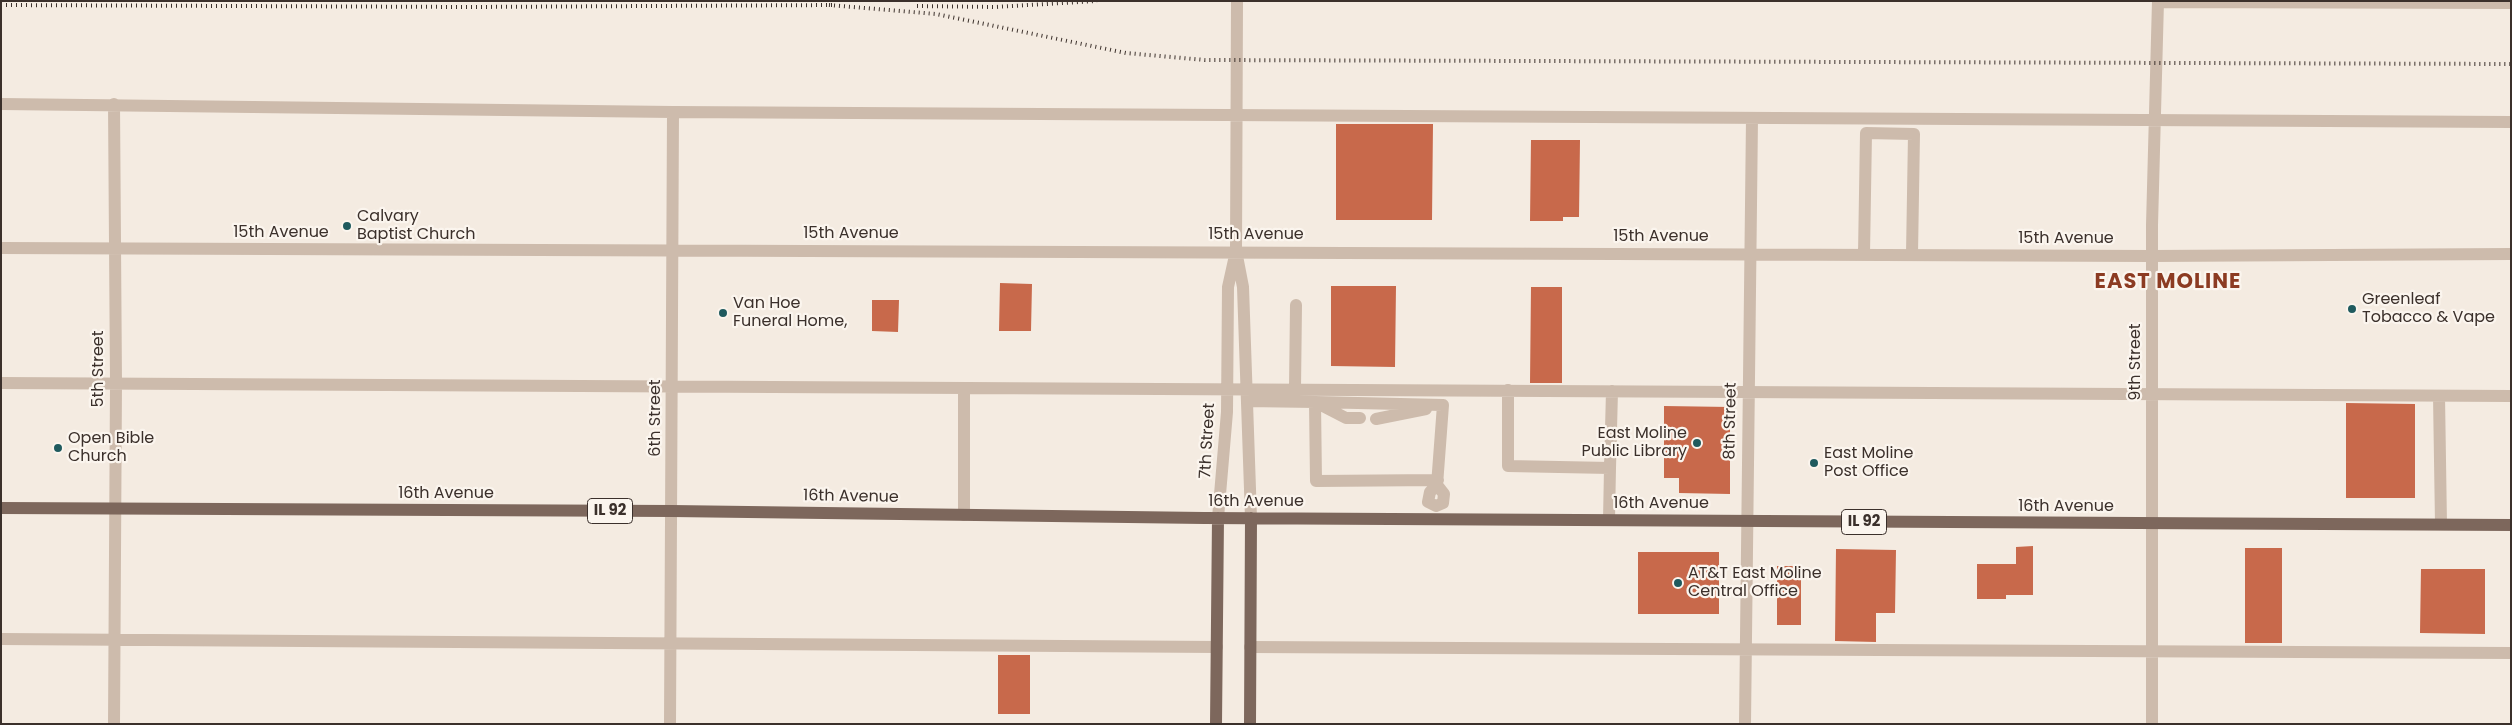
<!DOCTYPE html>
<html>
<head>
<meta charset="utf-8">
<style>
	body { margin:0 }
	#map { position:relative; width:2512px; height:725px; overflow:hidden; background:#f4ebe1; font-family:Poppins,sans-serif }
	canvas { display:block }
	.frame { position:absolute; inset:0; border:2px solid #3b302b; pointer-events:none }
</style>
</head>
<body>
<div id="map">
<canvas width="2512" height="725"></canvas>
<div class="frame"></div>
</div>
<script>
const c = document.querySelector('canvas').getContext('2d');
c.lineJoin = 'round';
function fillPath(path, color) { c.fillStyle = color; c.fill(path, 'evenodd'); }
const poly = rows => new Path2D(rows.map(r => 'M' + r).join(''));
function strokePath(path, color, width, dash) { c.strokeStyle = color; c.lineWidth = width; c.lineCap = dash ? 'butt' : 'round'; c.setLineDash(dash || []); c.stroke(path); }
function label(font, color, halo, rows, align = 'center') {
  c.font = font + ' Poppins,sans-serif'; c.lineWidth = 4.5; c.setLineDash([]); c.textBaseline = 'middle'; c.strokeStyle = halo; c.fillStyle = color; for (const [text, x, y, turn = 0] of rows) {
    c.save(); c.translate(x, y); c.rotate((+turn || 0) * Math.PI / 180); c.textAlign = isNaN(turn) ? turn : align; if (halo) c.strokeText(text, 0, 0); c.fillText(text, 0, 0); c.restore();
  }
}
fillPath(poly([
	[1336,124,1433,124,1432,220,1336,220],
	[1531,140,1580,140,1579,217,1563,217,1563,221,1530,221],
	[1000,283,1032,284,1031,331,999,331],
	[1331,286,1396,286,1395,367,1331,366],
	[1531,287,1562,287,1562,383,1530,383],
	[872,300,899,300,898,332,872,331],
	[2346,403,2415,404,2415,498,2346,498],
	[1664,406,1730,407,1730,494,1679,493,1679,478,1664,478],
	[2033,546,2033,595,2006,595,2006,599,1977,599,1977,564,2016,564,2016,547],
	[2245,548,2282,548,2282,643,2245,643],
	[1836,549,1896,550,1895,613,1876,613,1876,642,1835,641],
	[1638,552,1719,552,1719,614,1638,614],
	[1777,566,1801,566,1801,625,1777,625],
	[2421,569,2485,569,2485,634,2420,633],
	[998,655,1030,655,1030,714,998,714]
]), '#c8694b');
strokePath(poly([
	[2158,2,2511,3],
	[1,104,673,112,2511,122],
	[114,104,116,383,114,724],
	[1,248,2152,256,2511,254],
	[1864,254,1866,133,1914,134,1912,254],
	[1237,256,1243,287,1251,518],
	[1,383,2511,396],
	[1295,389,1296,305],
	[1508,390,1508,466,1610,468,1612,391],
	[2439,396,2441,524],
	[1247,401,1315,402,1346,418,1360,418],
	[1376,419,1426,409],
	[1437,485,1430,492,1428,502,1436,506,1443,503,1444,494,1437,485,1443,405,1315,402,1316,481,1438,480],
	[964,515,964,388],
	[1218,518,1227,412,1228,287,1236,251,1237,1],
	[1609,520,1610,468],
	[1,639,1217,647],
	[1250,647,2511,653],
	[670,724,673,112],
	[1745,724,1752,118],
	[2152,724,2152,225,2158,1]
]), '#cdbbac', 12);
strokePath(poly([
	[1,508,672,511,1204,518,2511,525],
	[1216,724,1218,518],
	[1250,724,1251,518]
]), '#7d675c', 12);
strokePath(poly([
	[1,5,469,7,835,5],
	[829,5,936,14,1126,53,1205,60,2511,64],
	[917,6,995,7,1097,1]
]), '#3b302b', 4, [1, 4]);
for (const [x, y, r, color] of [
	[347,226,5,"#1f5a5e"],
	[2352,309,5,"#1f5a5e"],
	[723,313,5,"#1f5a5e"],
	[1697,443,5,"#1f5a5e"],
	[58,448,5,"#1f5a5e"],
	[1814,463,5,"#1f5a5e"],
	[1678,583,5,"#1f5a5e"]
]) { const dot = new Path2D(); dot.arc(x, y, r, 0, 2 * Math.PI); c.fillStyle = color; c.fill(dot); strokePath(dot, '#fbf5ee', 2); }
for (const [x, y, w] of [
	[610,511,45],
	[1864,522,45]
]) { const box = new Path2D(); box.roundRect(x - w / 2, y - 12.5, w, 25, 4); c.fillStyle = '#fbf5ee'; c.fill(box); strokePath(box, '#3b302b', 1); }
label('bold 15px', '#3b302b', null, [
	["IL 92",610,511],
	["IL 92",1864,522]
]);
label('16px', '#3b302b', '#fbf5ee', [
	["Calvary",357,217],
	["Baptist Church",357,235],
	["Greenleaf",2362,300],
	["Tobacco & Vape",2362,318],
	["Van Hoe",733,304],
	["Funeral Home,",733,322],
	["East Moline",1687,434,"right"],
	["Public Library",1687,452,"right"],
	["Open Bible",68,439],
	["Church",68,457],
	["East Moline",1824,454],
	["Post Office",1824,472],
	["AT&T East Moline",1688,574],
	["Central Office",1688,592]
], 'left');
label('16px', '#3b302b', '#fbf5ee', [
	["15th Avenue",281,233],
	["15th Avenue",851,234],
	["15th Avenue",1256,235],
	["15th Avenue",1661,237],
	["15th Avenue",2066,239],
	["9th Street",2136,362,-90],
	["5th Street",99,369,-90],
	["6th Street",656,418,-90],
	["8th Street",1731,421,-89],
	["7th Street",1208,441,-87],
	["16th Avenue",446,494],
	["16th Avenue",851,497,1],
	["16th Avenue",1256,502],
	["16th Avenue",1661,504],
	["16th Avenue",2066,507]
]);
c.letterSpacing = '1px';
label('bold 21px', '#8c3b22', '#fbf5ee', [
	["EAST MOLINE",2168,283]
]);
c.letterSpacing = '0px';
</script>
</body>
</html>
